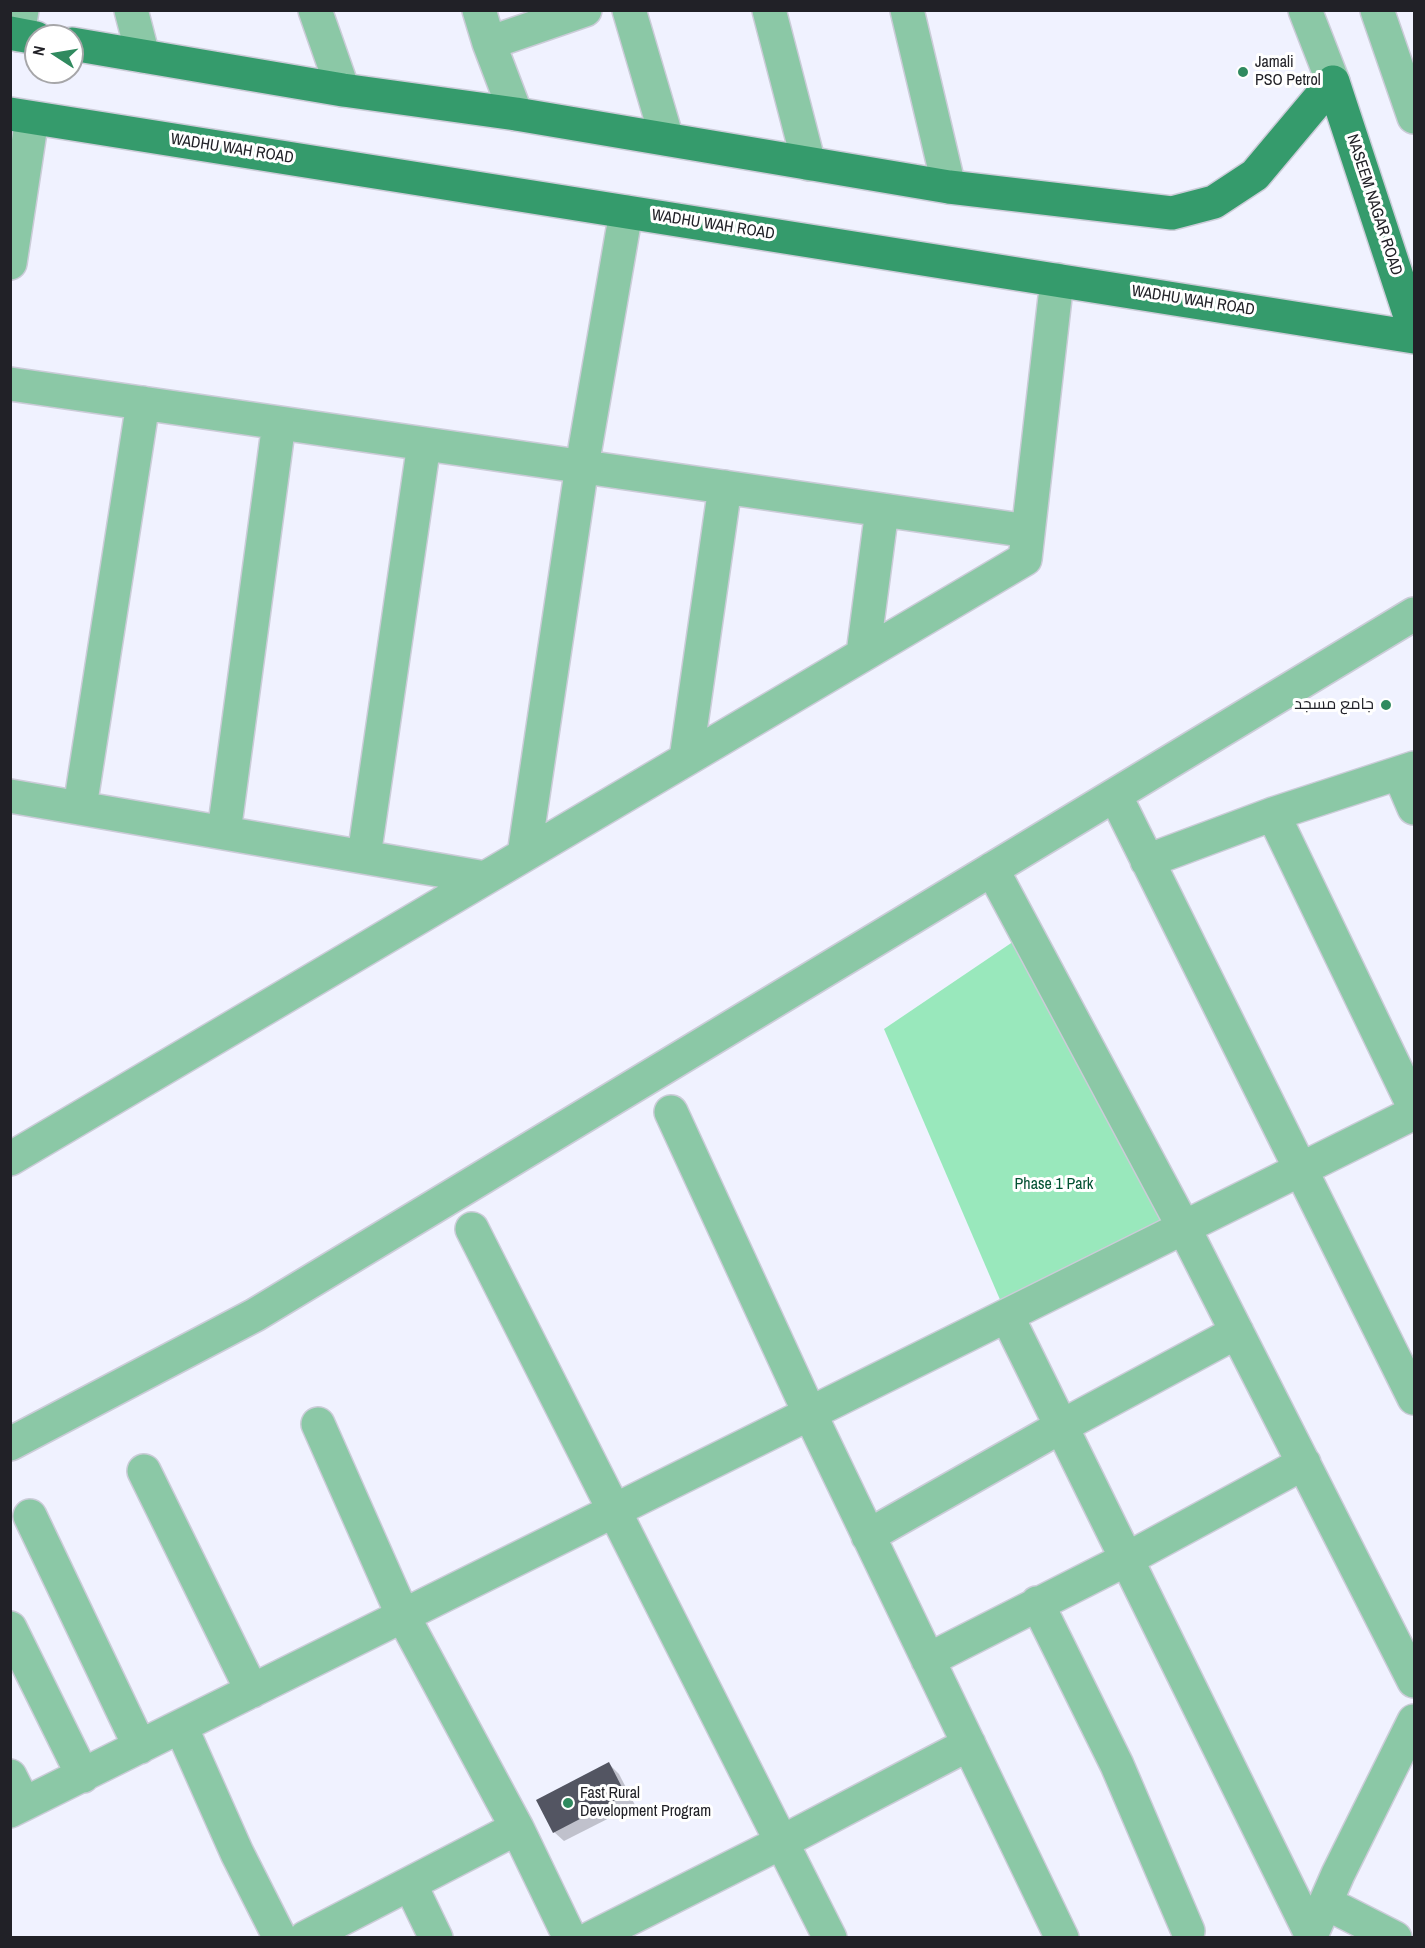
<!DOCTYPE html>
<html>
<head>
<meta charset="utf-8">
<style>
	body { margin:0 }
	#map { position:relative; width:1425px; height:1948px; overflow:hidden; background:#f0f2ff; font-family:"Archivo Narrow",sans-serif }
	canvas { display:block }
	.frame { position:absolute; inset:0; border:12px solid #212127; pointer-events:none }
	.north { position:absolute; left:24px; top:24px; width:60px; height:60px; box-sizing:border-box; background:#fff; border:2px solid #a6a6a9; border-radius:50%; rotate:282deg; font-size:16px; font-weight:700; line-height:24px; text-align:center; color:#212127 }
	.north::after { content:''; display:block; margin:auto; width:21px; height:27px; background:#308a5f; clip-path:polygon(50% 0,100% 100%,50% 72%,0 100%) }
</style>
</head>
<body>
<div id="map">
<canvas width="1425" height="1948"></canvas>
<div class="frame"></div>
<div class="north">N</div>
</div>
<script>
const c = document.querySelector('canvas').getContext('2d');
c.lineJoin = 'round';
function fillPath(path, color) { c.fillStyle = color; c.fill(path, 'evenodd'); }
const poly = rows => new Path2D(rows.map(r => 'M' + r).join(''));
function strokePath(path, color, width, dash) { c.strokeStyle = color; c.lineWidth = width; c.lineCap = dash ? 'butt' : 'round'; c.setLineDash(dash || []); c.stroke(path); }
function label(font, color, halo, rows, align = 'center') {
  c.font = font + ' "Archivo Narrow",Cairo,sans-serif'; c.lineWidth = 6; c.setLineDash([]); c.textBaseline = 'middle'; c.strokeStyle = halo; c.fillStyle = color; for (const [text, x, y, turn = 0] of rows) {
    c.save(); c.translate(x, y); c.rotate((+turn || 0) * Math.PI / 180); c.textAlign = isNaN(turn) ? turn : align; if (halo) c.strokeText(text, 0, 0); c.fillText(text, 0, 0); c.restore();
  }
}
fillPath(poly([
	[1026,933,1184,1228,1007,1316,884,1029]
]), '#99e8bc');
fillPath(poly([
	[609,1764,619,1774,635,1805,564,1841,554,1832]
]), '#0003');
fillPath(poly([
	[609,1762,626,1795,553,1833,536,1800]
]), '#535562');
const minor = poly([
	[131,10,143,56],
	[315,10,343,90],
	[479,10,489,43],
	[629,10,667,139],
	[769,10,809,164],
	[907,10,949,187],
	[1305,10,1333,82],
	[1377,10,1414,117],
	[18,35,22,10],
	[516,114,489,43,585,10],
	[10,263,32,118],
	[10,384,1028,531],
	[863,654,882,510],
	[686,759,725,487],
	[1399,773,1414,808],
	[1115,795,1414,1398],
	[10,796,485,878],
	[80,807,143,403],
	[1273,814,1414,1107],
	[224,832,279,423],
	[524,855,582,466,626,212],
	[364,856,424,444],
	[1147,861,1273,814,1414,768],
	[992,869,1184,1228,1414,1681],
	[671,1112,810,1414,1062,1938],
	[10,1159,1025,559,1057,280],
	[472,1229,830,1938],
	[1007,1316,1311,1934],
	[318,1424,403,1616,517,1828,570,1938],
	[10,1444,255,1315,1414,614],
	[144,1471,252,1691],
	[30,1516,140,1747],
	[868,1536,1062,1426,1237,1332],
	[1037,1603,1117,1765,1188,1931],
	[10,1628,83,1776],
	[928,1660,1127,1559,1304,1463],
	[181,1727,237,1853,280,1938],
	[10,1776,24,1804],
	[10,1811,1414,1113],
	[410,1884,436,1938],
	[1326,1903,1395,1938],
	[305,1938,517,1828],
	[591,1938,782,1842,969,1744],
	[1310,1938,1338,1874,1414,1721]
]);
const major = poly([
	[10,33,36,38],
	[72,44,343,90,516,114,949,187,1172,213,1214,202,1255,175,1333,82],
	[1333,82,1414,328],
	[10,114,1414,337]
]);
strokePath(minor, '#cbccd8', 36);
strokePath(major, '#cbccd8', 36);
strokePath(minor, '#8bc8a6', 33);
strokePath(major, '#359b6c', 33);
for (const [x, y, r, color] of [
	[1243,72,6,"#308a5f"],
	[1386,705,6,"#308a5f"],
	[568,1803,6,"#308a5f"]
]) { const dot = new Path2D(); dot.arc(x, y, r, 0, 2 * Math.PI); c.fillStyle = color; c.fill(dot); strokePath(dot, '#fff', 2); }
label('16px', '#212127', '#fff', [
	["Jamali",1255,63],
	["PSO Petrol",1255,81],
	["جامع مسجد",1374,705,"right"],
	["Fast Rural",580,1794],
	["Development Program",580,1812]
], 'left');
label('16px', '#212127', '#fff', [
	["WADHU WAH ROAD",232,149,9],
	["NASEEM NAGAR ROAD",1374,205,72],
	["WADHU WAH ROAD",713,225,9],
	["WADHU WAH ROAD",1193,301,9]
]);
label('16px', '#025132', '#fff', [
	["Phase 1 Park",1054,1185]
]);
</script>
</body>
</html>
